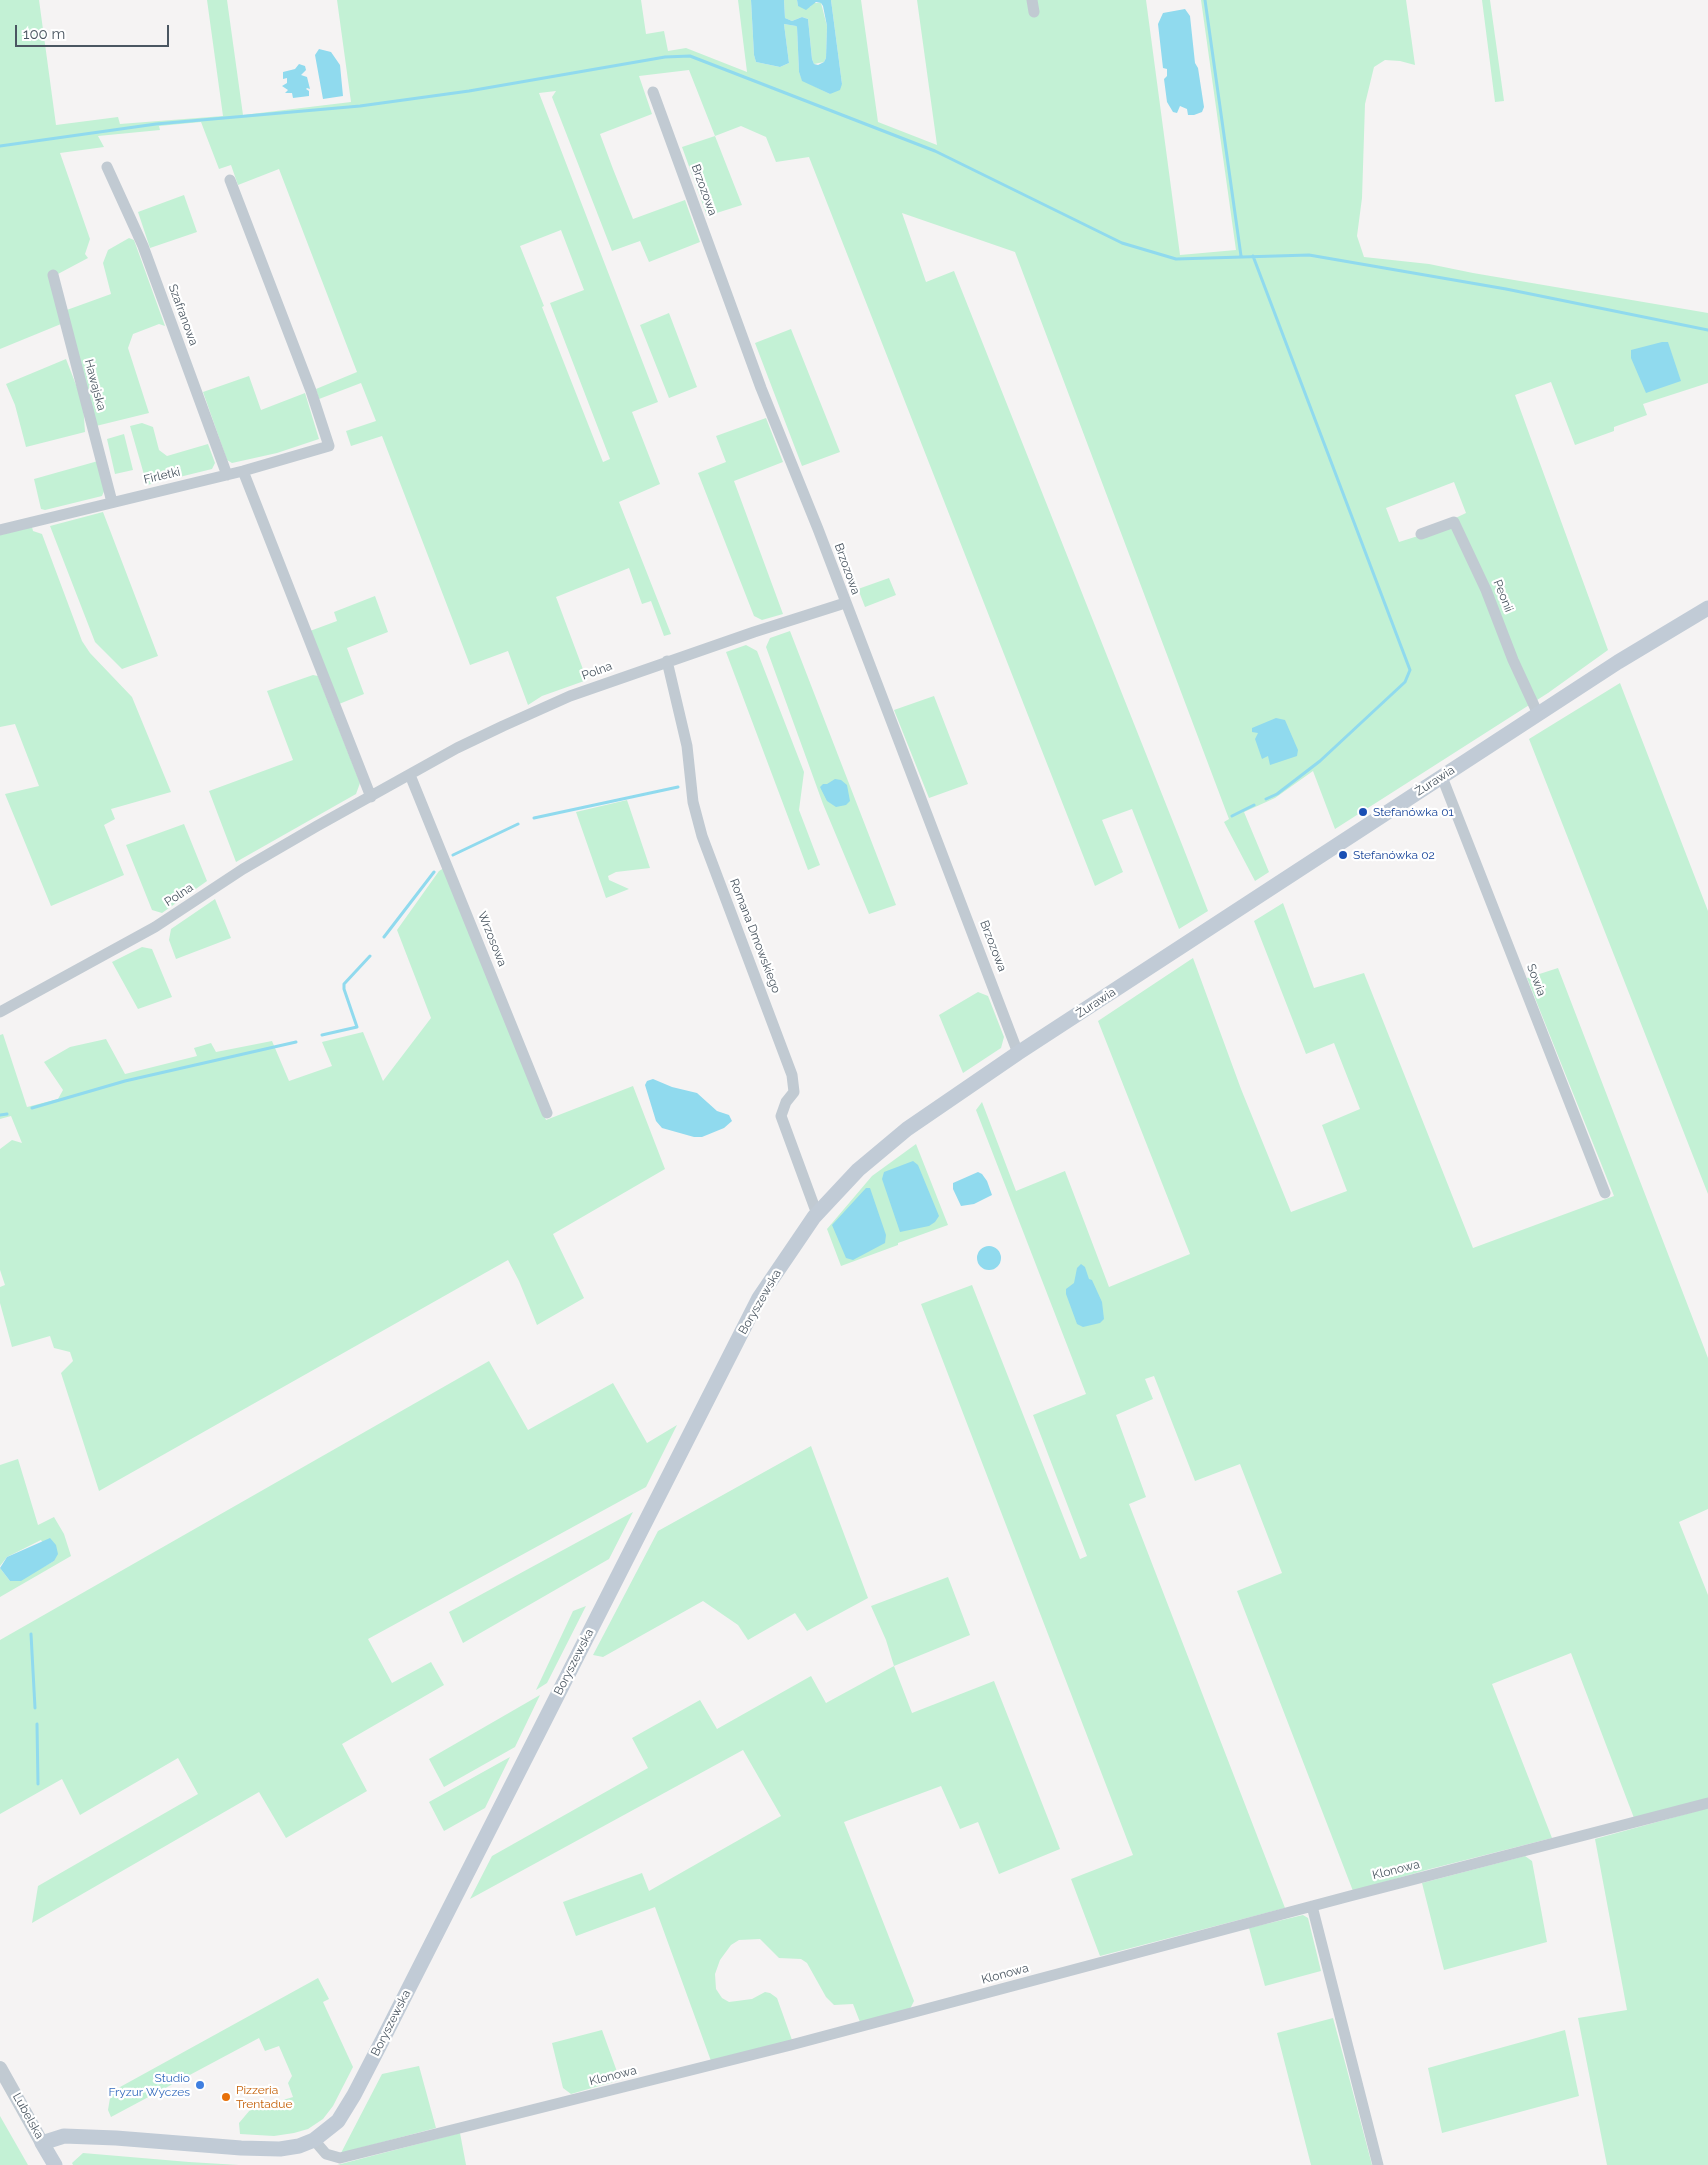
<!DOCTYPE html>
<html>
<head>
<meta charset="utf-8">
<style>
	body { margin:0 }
	#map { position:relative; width:1708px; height:2165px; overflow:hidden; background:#f5f3f3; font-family:Raleway,sans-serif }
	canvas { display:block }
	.scale { position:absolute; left:15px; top:25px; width:154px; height:22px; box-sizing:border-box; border:2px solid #4a5661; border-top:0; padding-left:6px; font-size:15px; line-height:18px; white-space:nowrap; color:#4a5661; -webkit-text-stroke:4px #fff; paint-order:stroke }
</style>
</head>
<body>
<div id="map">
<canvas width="1708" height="2165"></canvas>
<div class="scale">100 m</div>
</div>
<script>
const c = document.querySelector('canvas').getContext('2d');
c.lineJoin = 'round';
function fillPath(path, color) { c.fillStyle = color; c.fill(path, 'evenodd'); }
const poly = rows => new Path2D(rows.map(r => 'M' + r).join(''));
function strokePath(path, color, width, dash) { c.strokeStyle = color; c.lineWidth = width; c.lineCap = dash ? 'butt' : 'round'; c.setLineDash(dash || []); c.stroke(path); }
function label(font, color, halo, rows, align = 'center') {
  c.font = font + ' Raleway,sans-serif'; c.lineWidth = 4.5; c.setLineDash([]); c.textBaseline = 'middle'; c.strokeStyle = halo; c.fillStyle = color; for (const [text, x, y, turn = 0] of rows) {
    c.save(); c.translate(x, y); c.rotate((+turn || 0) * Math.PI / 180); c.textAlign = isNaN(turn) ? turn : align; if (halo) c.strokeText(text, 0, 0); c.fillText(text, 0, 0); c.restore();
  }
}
fillPath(poly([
	[0,0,39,0,56,125,118,117,120,124,223,116,207,0,227,0,243,115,351,102,337,0,641,0,646,34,664,31,668,51,686,48,747,72,738,0,751,0,754,55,756,62,780,67,789,63,784,24,796,26,797,27,799,72,802,80,830,94,842,84,831,0,861,0,878,122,937,145,917,0,1029,0,1031,15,1039,14,1037,0,1146,0,1180,255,1236,250,1201,0,1406,0,1415,65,1400,61,1385,60,1374,67,1365,104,1362,198,1357,236,1364,257,1429,264,1473,273,1708,313,1708,383,1643,404,1647,415,1614,427,1614,431,1575,445,1551,382,1515,395,1608,650,1548,693,1335,829,1313,771,1275,798,1244,812,1269,872,1255,881,1224,822,1229,819,1015,252,902,213,926,282,954,271,1181,842,1208,911,1179,929,1132,809,1102,820,1123,872,1095,886,809,157,776,162,766,137,741,126,715,136,742,205,707,216,682,147,715,136,689,70,639,76,652,114,600,134,613,169,633,219,685,200,700,242,649,262,640,241,612,251,552,97,556,91,539,93,658,402,632,412,660,484,619,502,671,634,664,636,651,601,642,604,629,568,556,597,587,680,542,696,528,705,508,651,470,665,382,436,351,446,346,431,376,421,361,383,319,399,316,389,357,372,279,169,238,185,231,165,219,169,201,122,159,126,160,130,98,136,104,147,60,153,90,239,85,254,88,258,56,275,61,324,0,349],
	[561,230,584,290,550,303,610,459,603,462,542,307,544,306,520,246],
	[1454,482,1466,513,1418,536,1399,542,1386,508],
	[784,0,797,0,798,6,810,7,813,3,821,3,827,26,826,58,824,62,814,64,812,59,808,19,802,17,792,21,785,18],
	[1482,0,1490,0,1504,101,1495,102],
	[184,195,197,232,150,248,138,212],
	[129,238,134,240,165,326,159,324,133,334,128,348,149,413,96,426,64,311,111,294,103,263,108,250],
	[669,313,697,387,669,398,640,325],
	[791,329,840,452,802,466,755,343],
	[66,359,83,403,85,432,26,447,15,405,6,384],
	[249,376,261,410,305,393,319,439,277,453,232,463,227,460,203,392],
	[766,418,783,462,734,481,783,614,762,620,754,616,698,473,726,462,716,436],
	[142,423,153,427,159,450,167,456,208,444,215,463,212,469,147,485,130,426],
	[124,434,133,470,115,474,107,439],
	[98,461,105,489,102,496,45,510,41,509,34,479],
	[103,512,158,656,122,669,95,642,50,526],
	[32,527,33,531,42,534,82,641,90,653,132,697,171,792,111,809,115,819,104,825,124,875,51,906,5,794,39,786,15,724,0,727,0,535],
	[889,578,896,595,865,607,858,589],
	[375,596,388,632,347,648,364,694,339,704,310,631,337,621,334,612],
	[790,631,896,905,869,914,823,804,766,647,770,638],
	[746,645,757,651,804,772,799,810,820,865,808,870,726,652],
	[313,675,318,676,360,783,356,794,236,862,209,791,293,760,267,691],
	[1620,683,1708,911,1708,1194,1529,739],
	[934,696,968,784,929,798,894,710],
	[627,800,650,868,616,872,608,876,609,880,629,889,606,898,576,812],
	[184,824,207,881,162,913,152,910,126,845],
	[444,868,546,1120,633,1086,665,1169,553,1234,584,1298,537,1325,519,1281,508,1260,99,1491,61,1373,73,1361,70,1352,54,1348,50,1336,12,1347,0,1303,0,1287,5,1285,0,1270,0,1149,12,1140,22,1143,11,1116,0,1119,0,1035,3,1034,27,1107,58,1099,63,1090,44,1062,70,1047,106,1039,125,1074,197,1056,194,1048,211,1043,216,1052,272,1041,289,1081,332,1066,322,1042,363,1032,383,1081,431,1018,397,930,439,871],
	[215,899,231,938,176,959,169,940,171,929],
	[1283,903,1314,988,1364,973,1473,1248,1614,1196,1527,978,1558,968,1708,1358,1708,1509,1679,1522,1708,1595,1708,1798,1634,1818,1571,1653,1492,1684,1552,1838,1430,1869,1353,1891,1237,1591,1282,1573,1240,1464,1195,1481,1154,1376,1145,1379,1153,1399,1116,1415,1146,1497,1129,1504,1285,1908,1100,1956,1071,1879,1133,1855,921,1304,972,1285,1080,1559,1087,1556,1033,1415,1086,1394,976,1110,982,1102,1016,1191,1065,1171,1109,1287,1190,1254,1098,1021,1193,958,1241,1089,1291,1212,1347,1191,1322,1125,1360,1109,1334,1043,1306,1054,1254,921],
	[142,947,152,949,172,997,138,1009,112,962],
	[978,992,988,996,1004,1037,1001,1048,963,1073,939,1015],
	[916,1144,948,1225,898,1243,898,1245,841,1266,827,1229,872,1176],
	[489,1361,528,1430,613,1383,647,1443,677,1425,646,1487,368,1639,392,1683,431,1662,444,1685,342,1744,367,1791,286,1838,259,1792,32,1923,38,1886,198,1794,178,1758,80,1815,62,1779,0,1814,0,1640],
	[811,1446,868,1598,807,1631,795,1613,748,1640,738,1625,703,1601,603,1657,593,1655,658,1531],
	[18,1459,38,1525,54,1517,64,1534,71,1556,0,1597,0,1568,10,1581,34,1572,54,1561,41,1540,7,1557,0,1566,0,1465],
	[633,1512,609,1559,463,1643,449,1612],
	[948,1577,970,1635,894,1666,912,1713,994,1681,1060,1849,999,1874,978,1822,960,1829,941,1786,844,1822,914,2001,910,2009,860,2022,853,2004,834,2005,826,1997,807,1963,801,1959,779,1958,760,1939,739,1940,731,1945,720,1960,715,1974,716,1989,722,1998,729,2002,752,1999,765,1992,770,1993,777,1998,792,2040,711,2061,655,1907,576,1936,563,1902,642,1873,649,1891,781,1816,743,1750,470,1899,492,1856,648,1768,632,1738,700,1700,717,1729,811,1676,826,1703,894,1666,886,1640,871,1606],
	[586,1606,547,1683,536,1690,573,1611],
	[540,1695,515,1747,444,1787,429,1759],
	[510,1757,485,1808,444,1831,429,1802],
	[1708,1808,1708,2165,1607,2165,1578,2018,1627,2010,1595,1839],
	[1525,1856,1532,1861,1547,1942,1444,1970,1422,1883],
	[1303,1915,1308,1918,1321,1971,1265,1986,1249,1928],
	[318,1978,329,1999,323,2002,353,2067,333,2106,323,2119,308,2129,294,2133,274,2136,240,2134,239,2123,250,2110,293,2097,288,2083,292,2076,279,2046,265,2051,259,2038,111,2117,108,2110,111,2092],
	[1333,2018,1346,2066,1372,2165,1311,2165,1277,2033],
	[602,2030,620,2080,571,2094,563,2088,552,2043],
	[1565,2030,1579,2096,1442,2133,1428,2068],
	[419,2066,436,2128,341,2153,382,2074],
	[0,2116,28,2165,0,2165],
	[460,2133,466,2165,337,2165],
	[83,2153,189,2162,239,2165,73,2165,72,2163]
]), '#c3f1d5');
fillPath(poly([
	[751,0,784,0,785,18,792,21,802,17,808,19,812,59,814,64,818,65,824,62,826,58,827,26,823,6,821,3,816,2,806,10,798,6,797,0,831,0,842,84,840,90,830,94,802,81,799,72,797,27,796,26,784,24,789,63,780,67,756,62,754,55],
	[1185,9,1190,16,1195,63,1198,68,1204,107,1202,112,1194,115,1188,115,1187,109,1180,106,1177,113,1173,112,1167,102,1164,79,1167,76,1167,69,1163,68,1158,24,1163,13],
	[319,49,331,52,340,65,343,96,323,99,315,55],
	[299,64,305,66,306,70,301,75,307,77,310,89,307,88,306,89,309,91,309,96,293,98,292,93,285,93,288,90,282,86,287,83,287,78,283,79,283,72,295,69],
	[1662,342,1668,342,1681,381,1646,393,1631,358,1631,350],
	[1276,718,1285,720,1298,750,1297,756,1270,765,1268,756,1262,759,1255,739,1258,733,1252,732,1252,728],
	[835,779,841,780,847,785,850,801,846,805,836,807,827,801,820,787,823,784,827,784],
	[653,1079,672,1087,697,1093,717,1111,729,1115,732,1121,724,1128,702,1137,694,1137,662,1128,656,1121,645,1085,647,1081],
	[913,1161,918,1165,939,1216,935,1222,929,1226,900,1232,882,1179,884,1172],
	[978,1172,982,1174,987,1181,992,1195,974,1204,961,1206,953,1189,953,1183],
	[866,1188,870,1188,886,1235,885,1243,853,1260,846,1258,832,1225],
	'977 1258a12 12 0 1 1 24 0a12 12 0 1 1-24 0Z',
	[1081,1264,1085,1267,1089,1279,1092,1280,1102,1302,1104,1319,1100,1323,1083,1327,1077,1324,1066,1294,1066,1289,1074,1283,1077,1268],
	[50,1538,56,1545,58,1554,54,1561,21,1581,10,1581,0,1568,7,1557]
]), '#90daee');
strokePath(poly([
	[1205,0,1241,256],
	[0,146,156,124,360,106,469,91,665,57,690,56,935,151,1122,243,1176,259,1309,255,1506,289,1708,330],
	[1253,256,1410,670,1405,682,1320,761,1277,794,1266,799],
	[1232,816,1254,805],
	[534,818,678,787],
	[453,855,518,824],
	[384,937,434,872],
	[322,1035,357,1027,344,989,344,984,370,956],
	[32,1108,125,1081,296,1042],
	[0,1115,7,1114],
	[31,1634,35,1708],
	[37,1724,38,1784]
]), '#90daee', 3);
strokePath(poly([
	[1032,0,1034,12],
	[653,92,761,388,818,529,1018,1053],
	[107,167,143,246,227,475],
	[53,275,112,502],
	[243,471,371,797],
	[0,530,243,471,329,446,311,391,230,180],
	[1421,534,1454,522,1486,590,1513,660,1538,714],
	[667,661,687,746,693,802,702,836,792,1075,794,1092,786,1102,781,1116,817,1214],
	[410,775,547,1113],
	[1442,777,1605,1193],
	[0,1012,155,927,243,869,317,826,457,748,503,726,570,696,754,632,845,603],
	[1312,1906,1378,2165],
	[314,2140,326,2154,340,2158,791,2045,1350,1896,1708,1803]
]), '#c1cad2', 11);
strokePath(poly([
	[0,2068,42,2143]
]), '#c1cad2', 14);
strokePath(poly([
	[55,2165,42,2143,64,2136,116,2138,241,2148,280,2149,299,2146,314,2140,338,2121,354,2095,383,2039,759,1298,814,1217,858,1170,907,1129,1018,1053,1618,662,1708,608]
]), '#c1cbd6', 15);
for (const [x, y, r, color] of [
	[1363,812,5,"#1a4fb4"],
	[1343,855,5,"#1a4fb4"],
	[200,2085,5,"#3f7fe0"],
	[226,2097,5,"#e8710a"]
]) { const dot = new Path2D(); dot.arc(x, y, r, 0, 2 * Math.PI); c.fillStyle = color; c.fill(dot); strokePath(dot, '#fff', 2); }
label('12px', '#4a5661', '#fff', [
	["Brzozowa",704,190,70],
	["Szafranowa",183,315,70],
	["Hawajska",95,385,75],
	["Firletki",162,476,-13],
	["Brzozowa",847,569,70],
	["Peonii",1503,596,68],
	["Polna",597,671,-20],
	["Żurawia",1435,781,-33],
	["Polna",179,895,-33],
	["Romana Dmowskiego",755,936,69],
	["Wrzosowa",492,939,68],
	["Brzozowa",993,946,69],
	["Sowia",1536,980,69],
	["Żurawia",1096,1003,-33],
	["Boryszewska",760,1302,-60],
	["Boryszewska",574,1662,-63],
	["Klonowa",1396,1870,-14],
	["Klonowa",1005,1974,-15],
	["Boryszewska",391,2023,-63],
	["Klonowa",613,2076,-14],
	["Lubelska",28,2116,61]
]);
label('12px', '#164399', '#fff', [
	["Stefanówka 01",1373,812],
	["Stefanówka 02",1353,855]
], 'left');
label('12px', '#366cbe', '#fff', [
	["Studio",190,2078],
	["Fryzur Wyczes",190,2092]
], 'right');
label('12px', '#c56008', '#fff', [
	["Pizzeria",236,2090],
	["Trentadue",236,2104]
], 'left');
</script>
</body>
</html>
